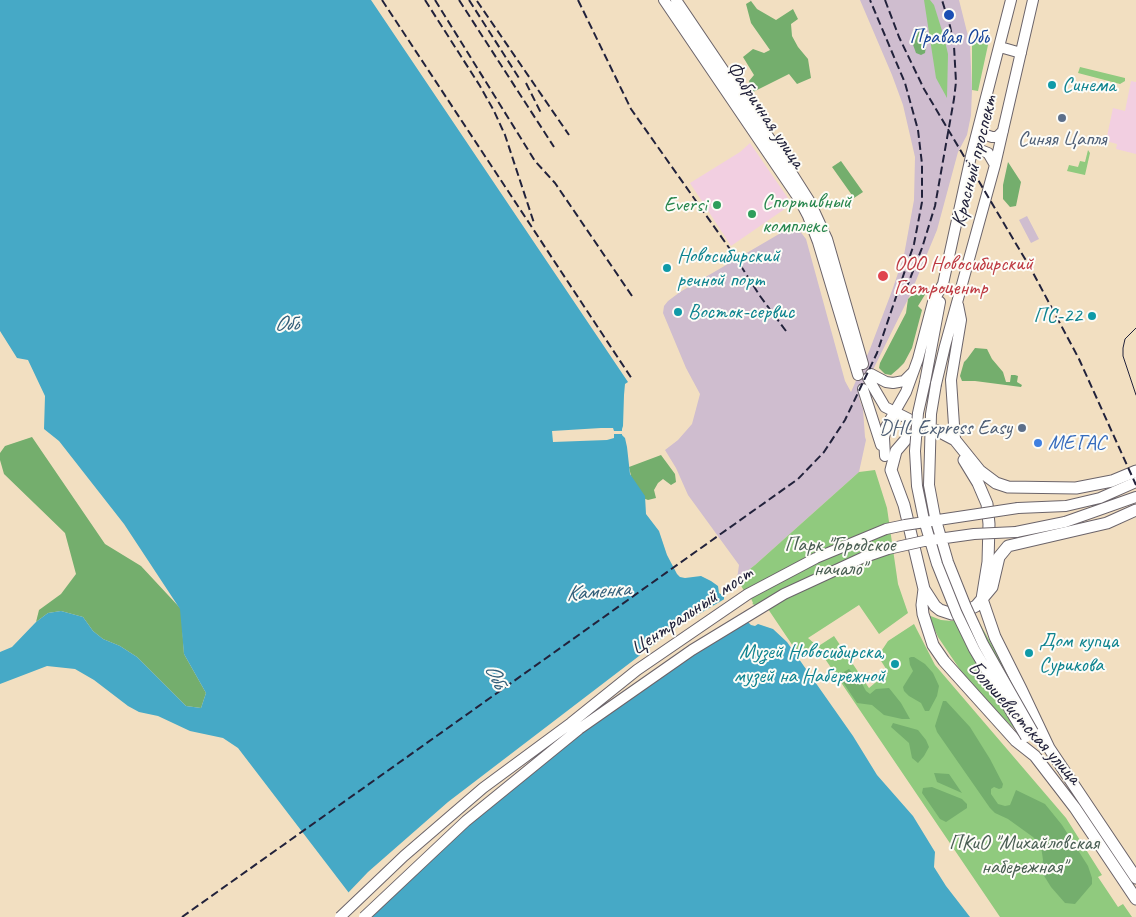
<!DOCTYPE html>
<html>
<head>
<meta charset="utf-8">
<style>
	body { margin:0 }
	canvas { display:block; background:#f2dfc1 }
</style>
</head>
<body>
<canvas width="1136" height="917"></canvas>
<script>
const c = document.querySelector('canvas').getContext('2d');
c.lineJoin = 'round';
function fillPath(path, color) { c.fillStyle = color; c.fill(path, 'evenodd'); }
const poly = rows => new Path2D(rows.map(r => 'M' + r).join(''));
function strokePath(path, color, width, dash) { c.strokeStyle = color; c.lineWidth = width; c.lineCap = dash ? 'butt' : 'round'; c.setLineDash(dash || []); c.stroke(path); }
function label(font, color, halo, rows, align = 'center') {
  c.font = font + ' Caveat,sans-serif'; c.lineWidth = 4; c.setLineDash([]); c.textBaseline = 'middle'; c.strokeStyle = halo; c.fillStyle = color; for (const [text, x, y, turn = 0] of rows) {
    c.save(); c.translate(x, y); c.rotate((+turn || 0) * Math.PI / 180); c.textAlign = isNaN(turn) ? turn : align; if (halo) c.strokeText(text, 0, 0); c.fillText(text, 0, 0); c.restore();
  }
}
fillPath(poly([
	[1131,81,1136,82,1136,154,1116,149,1117,144,1106,141,1113,108,1125,111],
	[750,143,792,204,731,246,690,183,740,152]
]), '#f2cfe1');
fillPath(poly([
	[860,0,959,0,970,44,972,90,971,115,967,135,958,152,937,230,910,295,859,398,863,409,865,437,866,440,859,472,755,565,737,579,739,565,688,495,676,468,665,450,678,440,692,424,700,394,686,368,663,313,664,306,668,301,680,292,791,227,796,226,806,239,845,381,851,392,870,349,893,288,904,255,914,200,915,157,903,105,892,75],
	[1027,216,1039,239,1031,243,1019,220]
]), '#cfbdcf');
fillPath(poly([
	[924,0,930,0,934,5,944,37,948,54,947,98,936,78],
	[980,39,986,41,988,45,978,91,972,90,972,44],
	[1080,67,1125,78,1125,81,1120,84,1078,73],
	[1088,150,1090,153,1085,175,1067,171,1069,165,1078,167,1080,161,1085,162],
	[875,470,887,508,898,584,908,613,879,634,859,605,808,638,815,644,799,655,766,606,761,607,752,604,737,579,755,565,859,472],
	[974,613,1018,692,1022,736,991,706,965,677,938,637,928,615,941,620,952,621],
	[914,624,935,665,1066,818,1102,875,1098,877,1118,907,1123,904,1132,917,1000,917,817,647,834,636,869,688,888,672,878,656,888,641]
]), '#90ca7e');
fillPath(poly([
	[751,1,757,9,776,20,793,9,798,19,791,24,792,36,798,47,808,59,811,78,797,84,789,74,753,92,749,81,754,75,743,57,753,49,764,53,770,50,751,23,746,4],
	[920,27,925,29,927,39,925,53,921,55,916,53,911,39,914,31],
	[841,161,863,192,854,198,832,167],
	[1008,162,1021,182,1016,206,1010,207,1003,199,1003,185],
	[917,290,926,293,918,306,922,310,912,348,904,363,898,369,891,375,885,374,879,368,880,363,906,313,908,299],
	[975,348,987,349,992,359,1003,372,1006,382,1010,382,1011,375,1015,375,1018,376,1017,382,1022,385,1021,387,975,381,962,381,960,376,964,362,967,359],
	[32,437,105,544,141,566,181,609,184,654,206,693,201,708,186,706,137,657,120,646,103,639,93,631,83,617,61,611,48,613,36,622,39,610,61,594,76,574,65,533,4,474,0,460,0,453,5,446],
	[661,455,675,474,676,482,671,485,663,479,658,483,654,490,656,498,648,500,640,497,631,476,629,467],
	[911,657,914,657,925,664,933,673,939,686,937,696,929,711,925,711,921,703,909,696,904,691,903,687,913,671,910,665,909,658],
	[849,669,861,682,866,691,870,694,876,689,889,688,901,703,910,719,902,719,884,715,872,705,857,703,840,678,842,673],
	[943,701,946,701,970,727,990,759,1003,784,1002,788,999,789,994,787,991,789,991,794,998,804,1005,806,1010,805,1016,790,1045,804,1062,825,1088,866,1092,878,1092,884,1075,904,1065,903,1051,887,1041,871,1043,860,1041,846,1033,837,1008,819,995,813,990,808,937,732,935,726],
	[893,723,918,730,926,740,929,747,924,756,918,763,912,758,909,743,891,727],
	[934,773,949,774,962,793,937,782],
	[932,787,962,799,967,804,967,808,946,822,940,819,922,793,923,788]
]), '#74ae6d');
fillPath(poly([
	[0,0,371,0,628,382,625,384,624,395,623,426,622,429,622,435,625,438,627,447,630,474,645,496,646,514,659,531,667,555,677,574,680,577,685,578,701,576,711,581,718,586,719,593,724,596,724,600,744,606,748,622,751,625,755,626,758,624,773,629,787,642,853,736,877,775,913,816,935,852,934,867,946,886,970,917,359,917,349,893,238,748,223,738,190,731,158,716,139,712,128,706,94,680,75,669,47,666,0,684,0,652,12,647,36,622,48,613,61,611,83,617,93,631,103,639,120,646,137,657,186,706,201,708,206,693,184,654,180,609,124,524,59,441,44,429,45,396,28,360,17,358,0,331]
]), '#46a9c6');
fillPath(poly([
	[601,428,613,428,614,431,624,431,624,434,614,434,614,438,607,440,553,442,552,431],
	[733,594,750,596,753,603,750,607,746,608,748,611,692,650,466,821,364,917,356,917,347,894,368,872,448,802,677,627]
]), '#f2dfc1');
const primary = poly([
	[664,0,799,199,808,216,818,242,858,375],
	[676,0,770,139,810,202,827,239,863,364],
	[1000,47,1021,53],
	[981,122,983,130,986,135,992,137,997,137,1003,131],
	[971,156,977,152,983,151,988,153,995,165],
	[871,374,886,382,893,383,904,381,912,373],
	[868,378,885,407,911,420,922,429],
	[925,382,940,302],
	[936,384,945,346,995,165,1033,0],
	[863,389,881,445],
	[955,440,951,380,961,320,958,305],
	[885,456,884,438,886,427,906,392,918,359,933,302,943,284,971,156,1011,0],
	[1018,508,1066,506,1100,498,1136,482],
	[1016,532,1065,522,1136,497]
]);
const highway = poly([
	[964,460,978,483,987,504,989,524,988,562,982,599,995,637,1021,689,1049,748,1136,878],
	[1136,471,1112,481,1076,488,1008,487,996,483,980,471,955,440,938,431,923,429,908,437,896,451,891,470,904,505,924,589,935,606,940,610,952,614,962,613,976,606,982,599,992,587,999,557,1008,546,1107,523,1136,510],
	[924,589,922,605,923,614,933,645,944,661,1016,741,1035,756,1075,808,1136,899]
]);
strokePath(primary, '#6b646a', 12);
strokePath(highway, '#6b646a', 13);
strokePath(primary, '#fff', 10);
strokePath(highway, '#fff', 11);
strokePath(poly([
	[1136,328,1125,339,1123,348,1123,356,1136,395]
]), '#22223b', 1);
strokePath(poly([
	[382,0,632,379],
	[425,0,480,86,494,111,505,135,534,223],
	[435,0,535,161,555,183,632,296],
	[459,0,554,147],
	[469,0,519,78],
	[578,0,631,109,732,252,760,296,786,331],
	[885,0,899,37,924,89,1031,269,1079,359,1136,485],
	[477,1,569,135],
	[526,83,542,115],
	[906,289,922,248,935,206,954,99,956,82,954,46,950,26,942,0],
	[182,917,798,479,824,452,845,420,877,353,914,244,922,202,922,164,918,130,905,83,870,0]
]), '#22223b', 2, [8, 4]);
const primaryBridge = poly([
	[925,382,918,413,915,451,917,486,924,520,937,564,957,614,974,649,1026,737],
	[936,384,931,414,930,451,929,485,935,517,948,562,966,607,983,644,1033,732],
	[340,917,404,856,483,788,571,723,637,670,748,594,816,558,886,529,905,525,1018,508],
	[364,917,466,821,579,729,692,650,784,594,862,558,888,549,924,541,974,534,1016,532]
]);
strokePath(primaryBridge, '#6b646a', 12, []);
strokePath(primaryBridge, '#fff', 10);
for (const [x, y, r, color] of [
	[949,15,6,"#1a4fb4"],
	[1052,85,5,"#0f9aa8"],
	[1062,118,5,"#5c6f8a"],
	[717,205,5,"#2e9e5b"],
	[752,214,5,"#2e9e5b"],
	[667,268,5,"#0f9aa8"],
	[883,276,6,"#e0444e"],
	[678,312,5,"#0f9aa8"],
	[1092,316,5,"#0f9aa8"],
	[1022,428,5,"#5c6f8a"],
	[1038,443,5,"#3f7fe0"],
	[1029,653,5,"#0f9aa8"],
	[895,664,5,"#0f9aa8"]
]) { const dot = new Path2D(); dot.arc(x, y, r, 0, 2 * Math.PI); c.fillStyle = color; c.fill(dot); strokePath(dot, '#fdfcf7', 2); }
label('21px', '#164399', '#fdfcf7', [
	["Правая Обь",949,37]
]);
label('21px', '#0d838f', '#fdfcf7', [
	["Синема",1062,85],
	["Новосибирский",677,256],
	["речной порт",677,280],
	["Восток-сервис",688,312],
	["ПС-22",1082,316,"right"],
	["Дом купца",1039,641],
	["Сурикова",1039,665],
	["Музей Новосибирска,",885,652,"right"],
	["музей на Набережной",885,676,"right"]
], 'left');
label('21px', '#22223b', '#fdfcf7', [
	["Фабричная улица",765,115,56],
	["Красный проспект",975,161,-76],
	["Центральный мост",692,611,-34],
	["Большевистская улица",1024,723,48]
]);
label('21px', '#4e5e75', '#fdfcf7', [
	["Синяя Цапля",1062,139],
	["DHL Express Easy",1012,428,"right"]
]);
label('21px', '#27864d', '#fdfcf7', [
	["Спортивный",762,202],
	["комплекс",762,226],
	["Eversi",707,205,"right"]
], 'left');
label('21px', '#be3a42', '#fdfcf7', [
	["ООО Новосибирский",894,264],
	["Гастроцентр",894,288]
], 'left');
label('21px', '#366cbe', '#fdfcf7', [
	["МЕГАС",1048,443]
], 'left');
label('21px', '#485d52', '#fdfcf7', [
	["Парк \"Городское",840,545],
	["начало\"",840,569],
	["ПКиО \"Михайловская",1024,843],
	["набережная\"",1024,867]
]);
label('italic 22px', '#325f7a', '#fdfcf7', [
	["Обь",286,324],
	["Каменка",598,592,-5],
	["Обь",495,676,65]
]);
</script>
</body>
</html>
